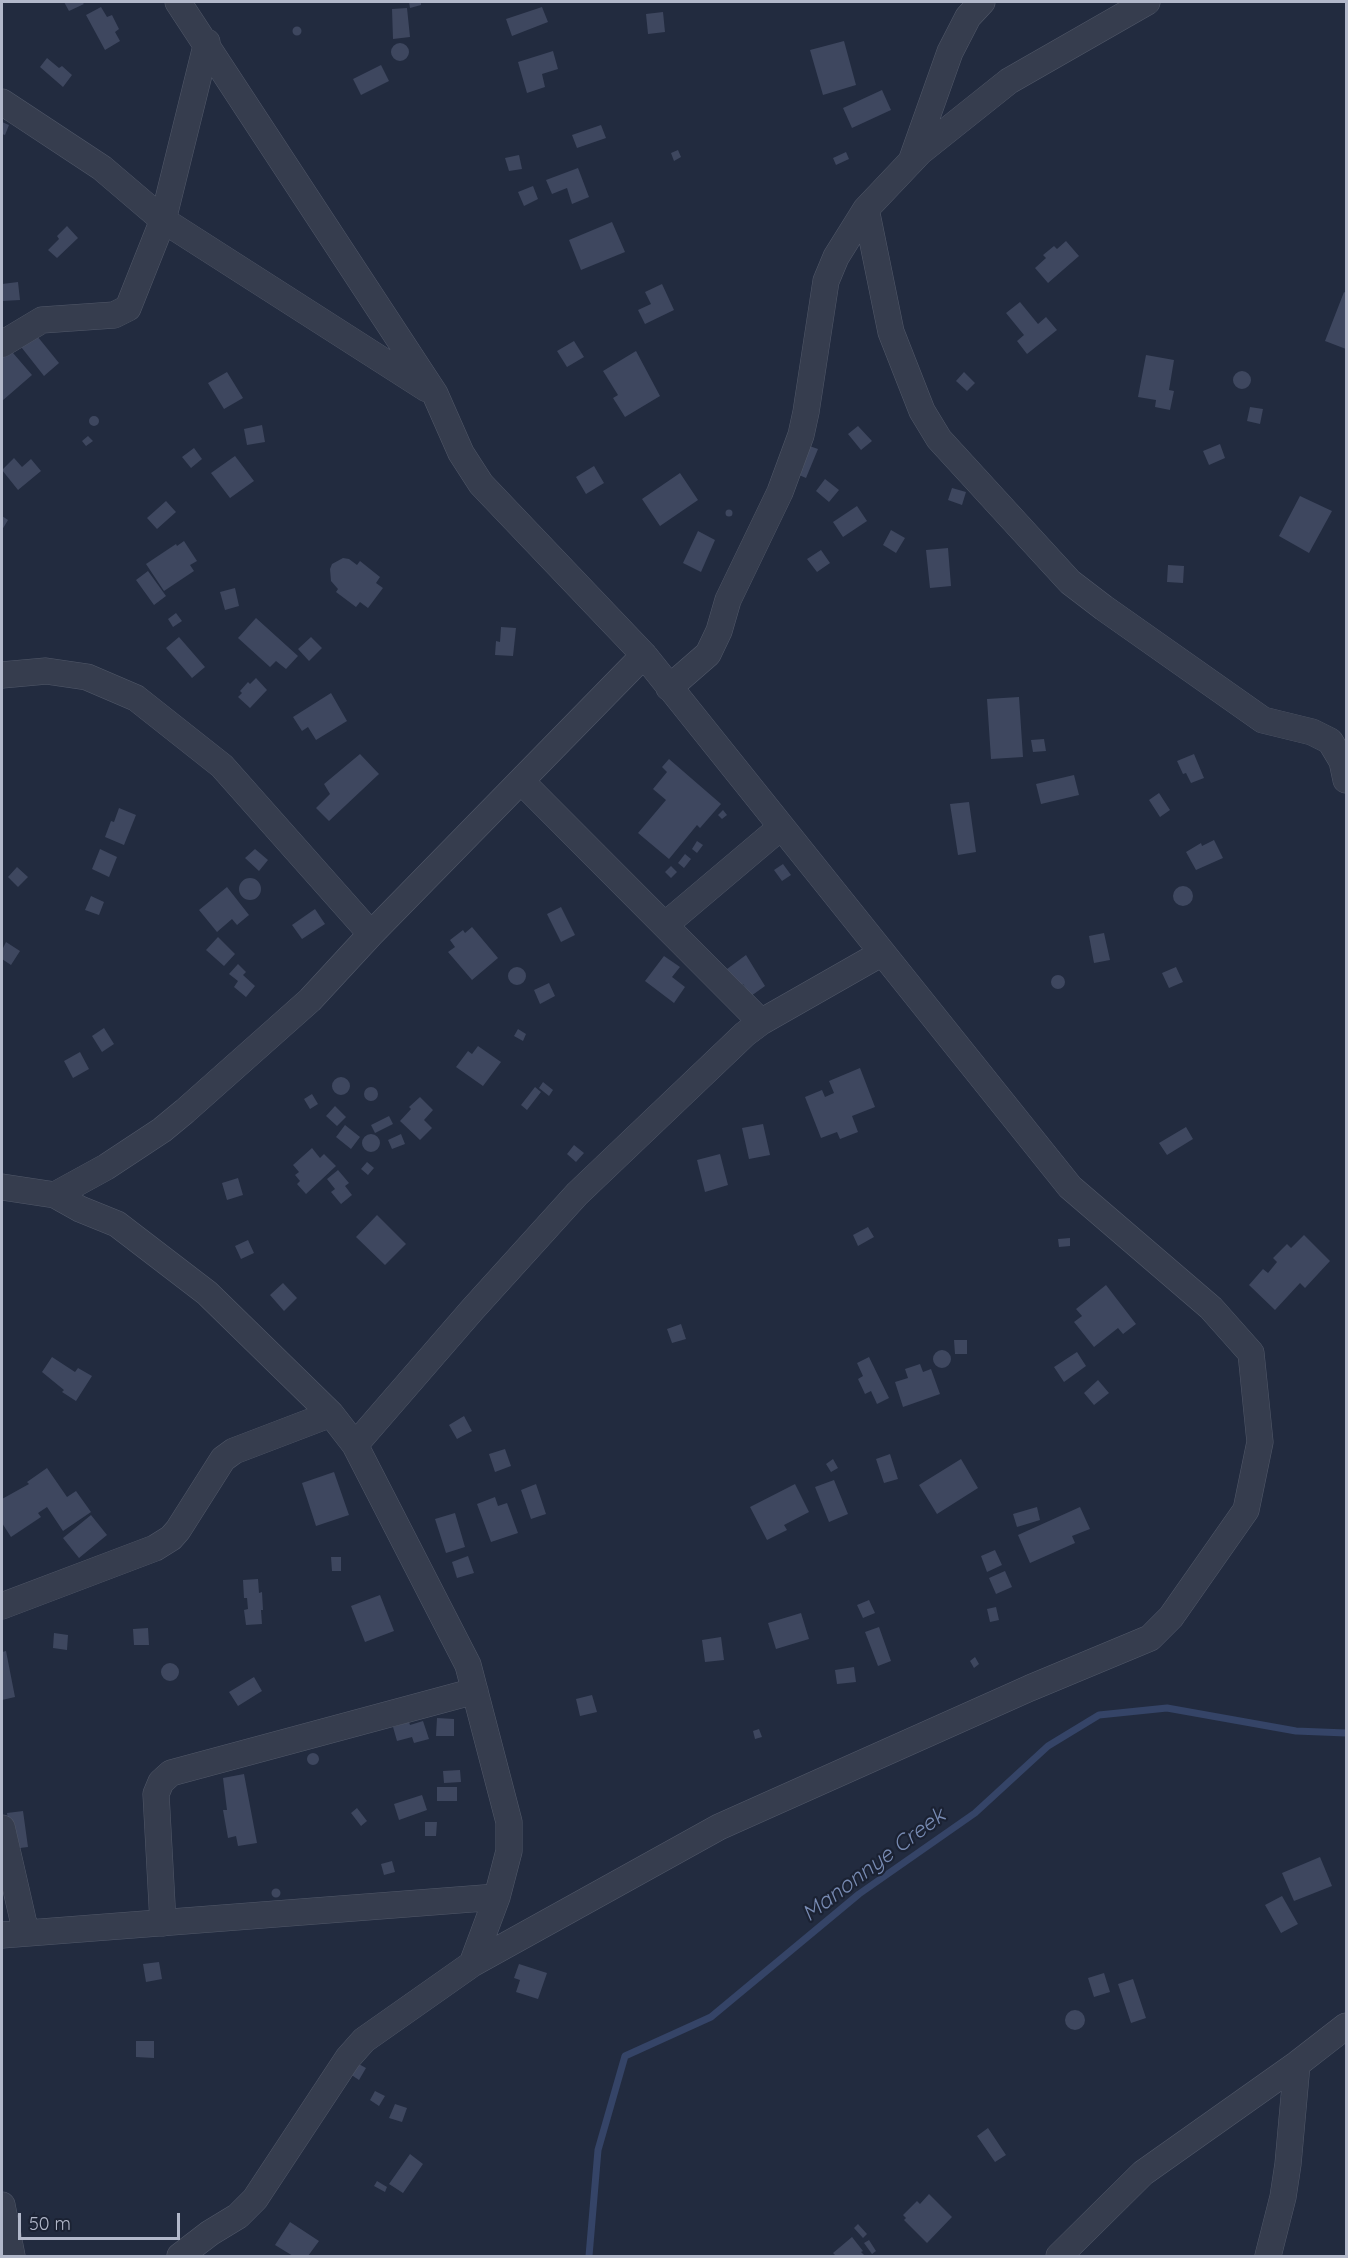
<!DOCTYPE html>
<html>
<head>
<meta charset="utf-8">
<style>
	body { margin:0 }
	#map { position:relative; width:1348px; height:2258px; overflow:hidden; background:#222b3f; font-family:Quicksand,sans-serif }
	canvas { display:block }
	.frame { position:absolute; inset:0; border:3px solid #b2b8ca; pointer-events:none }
	.scale { position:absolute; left:18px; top:2213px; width:162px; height:27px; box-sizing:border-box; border:3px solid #b2b8ca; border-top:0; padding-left:8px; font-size:18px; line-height:21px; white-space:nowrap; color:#b2b8ca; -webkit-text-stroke:4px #1b2233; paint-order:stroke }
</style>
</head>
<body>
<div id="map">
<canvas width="1348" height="2258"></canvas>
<div class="frame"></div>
<div class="scale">50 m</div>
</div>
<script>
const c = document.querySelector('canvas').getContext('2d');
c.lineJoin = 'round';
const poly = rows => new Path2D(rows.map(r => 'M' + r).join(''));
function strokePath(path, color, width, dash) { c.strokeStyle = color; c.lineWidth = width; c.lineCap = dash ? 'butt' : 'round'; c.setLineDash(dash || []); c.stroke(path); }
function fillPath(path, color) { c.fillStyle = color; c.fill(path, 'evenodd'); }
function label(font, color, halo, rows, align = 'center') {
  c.font = font + ' Quicksand,sans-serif'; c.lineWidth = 4.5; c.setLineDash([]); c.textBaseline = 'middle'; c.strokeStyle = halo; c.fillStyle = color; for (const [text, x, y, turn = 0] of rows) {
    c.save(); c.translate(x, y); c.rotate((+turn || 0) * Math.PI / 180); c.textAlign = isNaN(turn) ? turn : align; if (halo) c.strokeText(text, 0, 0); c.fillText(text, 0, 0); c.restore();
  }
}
strokePath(poly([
	[589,2256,598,2150,625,2056,711,2017,859,1894,975,1813,1048,1746,1099,1715,1167,1708,1296,1731,1346,1733]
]), '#354467', 7);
fillPath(poly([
	[64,2,82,2,84,4,69,11],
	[409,2,421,2,421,5,410,8],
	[101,7,107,17,112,15,119,29,115,32,120,41,105,50,86,15],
	[542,7,548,22,512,36,506,19],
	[407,8,410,37,393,39,392,9],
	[663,12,665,32,648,34,646,14],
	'292.5 31a4.5 4.5 0 1 1 9 0a4.5 4.5 0 1 1-9 0Z',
	[844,41,856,85,823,95,810,50],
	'391 52a9 9 0 1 1 18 0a9 9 0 1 1-18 0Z',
	[553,51,558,69,542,74,545,87,527,93,518,62],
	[47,58,59,68,62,66,72,75,63,87,40,67],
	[381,65,389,81,361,95,353,79],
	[882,90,891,110,852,128,843,108],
	[2,122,9,125,5,135,2,134],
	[601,125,606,138,577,148,572,135],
	[678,150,681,157,674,161,671,153],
	[846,152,849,159,836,165,833,158],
	[519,155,522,169,509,171,505,158],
	[578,168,589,197,572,204,567,188,552,194,546,180],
	[533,186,538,199,524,206,518,192],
	[612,222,625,252,581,270,569,240],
	[67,226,78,238,57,258,48,250,59,239,57,236],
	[1066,241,1079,256,1048,283,1035,268,1046,258,1043,255,1054,246,1057,249],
	[18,282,20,300,2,301,2,284],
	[662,284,674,310,645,324,638,310,651,304,645,292],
	[1344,292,1346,293,1346,349,1325,341],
	[1020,302,1038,324,1046,317,1057,330,1027,354,1017,341,1024,335,1006,313],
	[33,331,59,363,44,376,18,343],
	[574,341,584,357,567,367,557,351],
	[7,346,32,375,2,401,2,350],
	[636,351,660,396,625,417,613,398,618,395,603,371],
	[1146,355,1174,360,1169,390,1174,391,1170,410,1155,407,1156,400,1138,397],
	'1233 380a9 9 0 1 1 18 0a9 9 0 1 1-18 0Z',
	[227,372,243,398,224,409,208,383],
	[964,372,975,383,967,391,956,381],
	[1250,407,1263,409,1260,424,1247,421],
	'89 421a5 5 0 1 1 10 0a5 5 0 1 1-10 0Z',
	[262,425,265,442,247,445,244,429],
	[858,426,872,441,861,450,848,434],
	[88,436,93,441,86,446,82,441],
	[804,444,818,449,806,478,792,472],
	[1220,444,1225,458,1209,465,1203,451],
	[194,448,202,459,191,468,182,457],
	[235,456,254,481,230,498,211,473],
	[14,458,22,467,31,459,41,471,18,490,2,470],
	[594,466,604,483,586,494,576,477],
	[680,473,698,500,660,526,642,499],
	[825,479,839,490,829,502,816,491],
	[952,488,966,492,962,505,948,500],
	[1300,496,1332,511,1309,553,1279,536],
	[166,501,176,512,157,529,147,518],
	[857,506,867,521,843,537,833,522],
	'725.5 513a3.5 3.5 0 1 1 7 0a3.5 3.5 0 1 1-7 0Z',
	[2,516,8,520,2,530],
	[891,530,905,538,896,553,883,545],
	[698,531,715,540,701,572,683,563],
	[184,541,197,561,190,565,194,571,164,591,146,564,176,544,177,546],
	[948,548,951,586,930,588,926,550],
	[821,550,830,563,817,572,807,559],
	[343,558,349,559,357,565,360,561,380,577,376,583,383,588,368,608,360,602,356,607,336,592,338,589,331,581,330,569,332,564],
	[1168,565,1184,566,1183,583,1167,582],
	[148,571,166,596,154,605,136,580],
	[235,588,239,606,225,610,220,592],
	[176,613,182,621,173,627,168,619],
	[256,618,298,656,286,669,276,661,270,667,238,638],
	[501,627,516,628,513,656,495,655,496,641,500,642],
	[179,637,205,667,192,678,166,648],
	[311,637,322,648,309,661,298,649],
	[256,678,267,690,250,708,238,697,242,693,240,691,248,682,250,684],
	[331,693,347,721,316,740,308,727,302,731,293,717],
	[1019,697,1023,757,991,759,987,699],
	[1044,739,1046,751,1033,752,1031,740],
	[360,754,379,774,329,821,316,808,330,794,324,784],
	[1194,754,1204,778,1191,783,1186,773,1183,774,1177,761],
	[669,759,721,804,700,828,697,825,669,859,638,833,666,800,653,789,667,772,662,767],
	[1074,775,1079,795,1041,804,1036,784],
	[1159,793,1170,810,1160,817,1149,800],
	[969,802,976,852,958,855,950,804],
	[119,808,136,815,124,845,105,837,111,821,114,822],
	[723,810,727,815,722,819,718,815],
	[1214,840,1223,858,1196,870,1186,852,1201,843,1202,846],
	[697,841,703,845,697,853,692,849],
	[100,849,117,857,109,877,92,869],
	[255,849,268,860,259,871,245,858],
	[685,854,691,859,684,868,678,863],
	[783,864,791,875,782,881,774,870],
	[671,866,677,872,671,878,665,872],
	[17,867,28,877,18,887,8,877],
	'239 889a11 11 0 1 1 22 0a11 11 0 1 1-22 0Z',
	'1173 896a10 10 0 1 1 20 0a10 10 0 1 1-20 0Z',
	[227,887,249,915,237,925,232,919,217,932,199,910],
	[91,896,104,902,99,915,85,910],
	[561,907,575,935,561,942,547,914],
	[315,909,325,924,302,939,292,925],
	[472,927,498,958,472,980,448,952,455,947,450,940,463,930,465,933],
	[1104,933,1110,960,1094,963,1089,936],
	[218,937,235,954,224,966,206,950],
	[6,942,20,951,11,965,2,959,2,950],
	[746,955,765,986,751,996,743,984,739,986,727,969],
	[664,956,680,967,672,977,685,987,674,1003,645,981],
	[238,964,246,972,243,975,255,986,246,997,234,987,238,981,229,974],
	[1176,967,1183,982,1169,988,1162,973],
	'508 976a9 9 0 1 1 18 0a9 9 0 1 1-18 0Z',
	'1051 982a7 7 0 1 1 14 0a7 7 0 1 1-14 0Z',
	[549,983,555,996,540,1004,534,990],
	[104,1028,114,1044,102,1052,92,1036],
	[518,1029,526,1034,523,1041,514,1036],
	[478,1046,501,1062,483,1086,456,1067,468,1051,472,1054],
	[80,1052,89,1069,73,1078,64,1061],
	[860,1068,875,1107,852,1116,858,1132,840,1139,837,1132,821,1138,805,1097,822,1090,825,1097,834,1093,829,1081],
	'332 1086a9 9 0 1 1 18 0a9 9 0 1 1-18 0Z',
	[543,1082,553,1090,549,1096,539,1088],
	'364 1094a7 7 0 1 1 14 0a7 7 0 1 1-14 0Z',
	[535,1087,541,1092,527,1110,521,1105],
	[312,1094,318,1104,310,1109,304,1099],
	[420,1097,433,1110,424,1120,432,1128,420,1140,400,1121,411,1109,409,1107],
	[335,1106,346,1117,337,1126,326,1116],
	[389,1116,393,1124,375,1133,371,1125],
	[763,1124,770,1155,749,1159,742,1128],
	[345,1125,360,1137,351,1149,336,1137],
	[1186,1127,1193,1139,1167,1155,1159,1143],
	[401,1134,405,1144,392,1149,388,1140],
	'362 1143a9 9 0 1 1 18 0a9 9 0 1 1-18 0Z',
	[574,1145,584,1153,576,1162,567,1154],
	[312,1148,320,1158,324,1154,336,1166,306,1194,297,1184,300,1181,295,1175,299,1172,293,1165],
	[720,1154,728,1185,705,1192,697,1160],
	[367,1162,374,1168,368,1175,361,1169],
	[338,1170,349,1183,345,1186,352,1195,341,1204,331,1192,335,1189,327,1179],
	[238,1178,243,1195,227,1200,222,1183],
	[377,1215,406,1244,385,1265,356,1237],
	[868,1227,874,1237,858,1246,853,1235],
	[1304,1235,1330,1261,1305,1288,1300,1283,1275,1310,1249,1285,1263,1269,1268,1273,1277,1262,1273,1258,1287,1244,1291,1248],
	[1070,1238,1070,1246,1059,1247,1058,1239],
	[248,1240,254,1253,241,1259,235,1246],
	[283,1283,297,1298,284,1311,270,1295],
	[1106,1285,1136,1324,1123,1334,1118,1328,1094,1347,1074,1322,1082,1316,1076,1309],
	[681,1324,686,1339,672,1343,667,1329],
	[954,1340,967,1340,967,1354,955,1354],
	'933 1359a9 9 0 1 1 18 0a9 9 0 1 1-18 0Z',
	[1077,1352,1086,1366,1064,1382,1054,1367],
	[52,1357,75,1372,78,1368,92,1376,76,1401,62,1392,64,1390,42,1372],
	[869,1357,889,1398,877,1404,871,1391,865,1394,858,1379,863,1376,857,1363],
	[920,1364,923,1372,931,1369,940,1394,903,1407,895,1382,908,1378,905,1369],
	[1098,1380,1109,1393,1094,1405,1084,1393],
	[464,1416,472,1431,457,1439,449,1425],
	[505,1449,511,1466,495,1472,489,1454],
	[890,1454,898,1479,884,1483,876,1459],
	[833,1459,838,1468,831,1472,826,1464],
	[961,1459,978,1488,937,1514,919,1485],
	[47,1468,67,1497,76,1491,91,1512,63,1531,47,1507,38,1513,41,1517,11,1537,2,1523,2,1499,29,1484,27,1482],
	[334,1472,349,1515,316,1526,302,1483],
	[834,1480,848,1514,829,1522,815,1487],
	[536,1484,546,1514,531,1519,521,1490],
	[795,1484,809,1512,784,1525,787,1530,767,1540,750,1507],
	[495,1497,498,1506,507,1503,518,1533,491,1542,477,1504],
	[1037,1507,1040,1520,1017,1527,1013,1514],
	[1080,1507,1090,1529,1072,1536,1075,1543,1030,1563,1018,1535],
	[455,1513,465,1547,446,1553,435,1519],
	[91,1515,107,1535,79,1558,63,1538],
	[995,1550,1002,1565,987,1572,981,1556],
	[468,1556,474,1573,457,1578,452,1562],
	[331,1557,341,1557,341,1571,332,1571],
	[1005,1571,1012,1587,996,1594,989,1578],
	[258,1579,259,1593,262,1592,263,1610,261,1610,262,1624,246,1625,244,1610,248,1609,247,1598,244,1598,243,1580],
	[380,1595,394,1631,365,1642,351,1606],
	[869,1600,875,1613,863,1618,857,1605],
	[996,1607,999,1620,990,1622,987,1609],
	[801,1613,809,1639,776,1649,768,1623],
	[879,1627,891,1661,878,1666,865,1632],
	[148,1628,149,1645,134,1645,133,1629],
	[54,1633,68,1635,67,1650,53,1648],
	[721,1637,724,1660,705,1662,702,1640],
	[6,1651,15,1697,2,1700,2,1652],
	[975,1657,979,1664,974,1668,970,1661],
	'161 1672a9 9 0 1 1 18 0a9 9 0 1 1-18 0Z',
	[854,1667,856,1682,837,1684,835,1670],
	[254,1677,262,1691,238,1706,229,1692],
	[592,1695,597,1712,580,1716,576,1699],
	[437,1718,454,1719,454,1736,436,1736],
	[423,1721,429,1739,414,1743,412,1737,397,1741,393,1727,409,1722,410,1725],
	[759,1729,762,1737,755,1739,753,1731],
	'307 1759a6 6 0 1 1 12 0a6 6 0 1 1-12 0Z',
	[460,1770,461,1782,444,1783,443,1771],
	[244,1774,257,1843,238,1846,236,1836,228,1838,223,1810,227,1810,223,1778],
	[437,1787,457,1787,457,1801,437,1801],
	[422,1795,427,1810,399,1820,394,1804],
	[357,1808,367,1821,361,1826,351,1813],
	[23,1811,28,1847,12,1849,7,1813],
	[425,1822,437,1822,436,1836,425,1836],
	[1320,1857,1332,1886,1294,1901,1282,1873],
	[392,1861,395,1872,384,1875,381,1864],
	'271.5 1893a4.5 4.5 0 1 1 9 0a4.5 4.5 0 1 1-9 0Z',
	[1282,1896,1298,1924,1281,1933,1265,1905],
	[159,1962,162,1979,146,1982,143,1964],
	[519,1964,547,1973,538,1999,516,1992,520,1980,514,1978],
	[1104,1973,1110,1992,1094,1997,1088,1978],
	[1133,1979,1146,2018,1131,2023,1118,1984],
	'1065 2020a10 10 0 1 1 20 0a10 10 0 1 1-20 0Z',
	[136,2041,154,2041,154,2058,136,2057],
	[357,2063,366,2068,359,2080,350,2074],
	[375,2091,385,2096,379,2106,370,2100],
	[395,2104,407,2108,402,2122,389,2118],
	[988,2128,1006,2155,995,2162,977,2136],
	[410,2154,423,2164,403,2193,389,2184],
	[377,2181,387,2187,385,2192,374,2186],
	[929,2194,952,2217,927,2243,904,2220,906,2218,903,2215,917,2201,920,2204],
	[290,2222,319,2241,308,2256,293,2256,275,2245],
	[858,2224,867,2234,863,2238,854,2228],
	[852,2237,863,2251,861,2252,865,2256,836,2256,833,2253],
	[869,2240,876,2251,872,2254,864,2243]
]), '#3e475f');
const minor = poly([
	[178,2,435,394,461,453,481,484,644,655,1070,1187,1211,1308,1251,1353,1260,1442,1246,1510,1171,1617,1150,1638,1030,1688,719,1827,472,1964,364,2040,348,2058,255,2199,238,2216,210,2233,180,2256],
	[2,102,102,168,163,220,427,389],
	[912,159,950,52,968,17,982,2],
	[866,209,891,332,922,411,939,439,1070,582,1104,608,1263,720,1312,732,1330,741,1342,761,1346,780],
	[2,344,42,320,114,315,128,308,163,220,207,42],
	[2,675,46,671,87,677,136,698,222,766,371,934],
	[669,688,708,654,719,631,728,600,780,492,801,435,806,412,826,281,836,257,866,209,920,152,1009,81,1147,2],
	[521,781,761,1022],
	[665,925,781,827],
	[2,1187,55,1195,106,1167,162,1130,185,1111,310,1000,371,934,644,655],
	[55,1195,80,1209,117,1224,207,1293,331,1414,355,1445,468,1665,509,1822,509,1851,497,1897,472,1964],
	[355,1445,472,1310,577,1194,745,1034,761,1022,882,953],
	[2,1606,155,1548,171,1538,178,1530,223,1459,234,1451,331,1414],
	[2,1828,26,1933],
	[163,1923,156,1794,161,1782,171,1773,475,1691],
	[2,1935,497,1897],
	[2,2205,12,2256],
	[1059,2256,1143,2173,1297,2064,1346,2026],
	[1268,2256,1283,2197,1288,2164,1297,2064]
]);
strokePath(minor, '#515869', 27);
strokePath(minor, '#363d4e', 26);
label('italic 22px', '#788bb3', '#1b2233', [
	["Manonnye Creek",874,1865,-37]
]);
</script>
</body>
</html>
